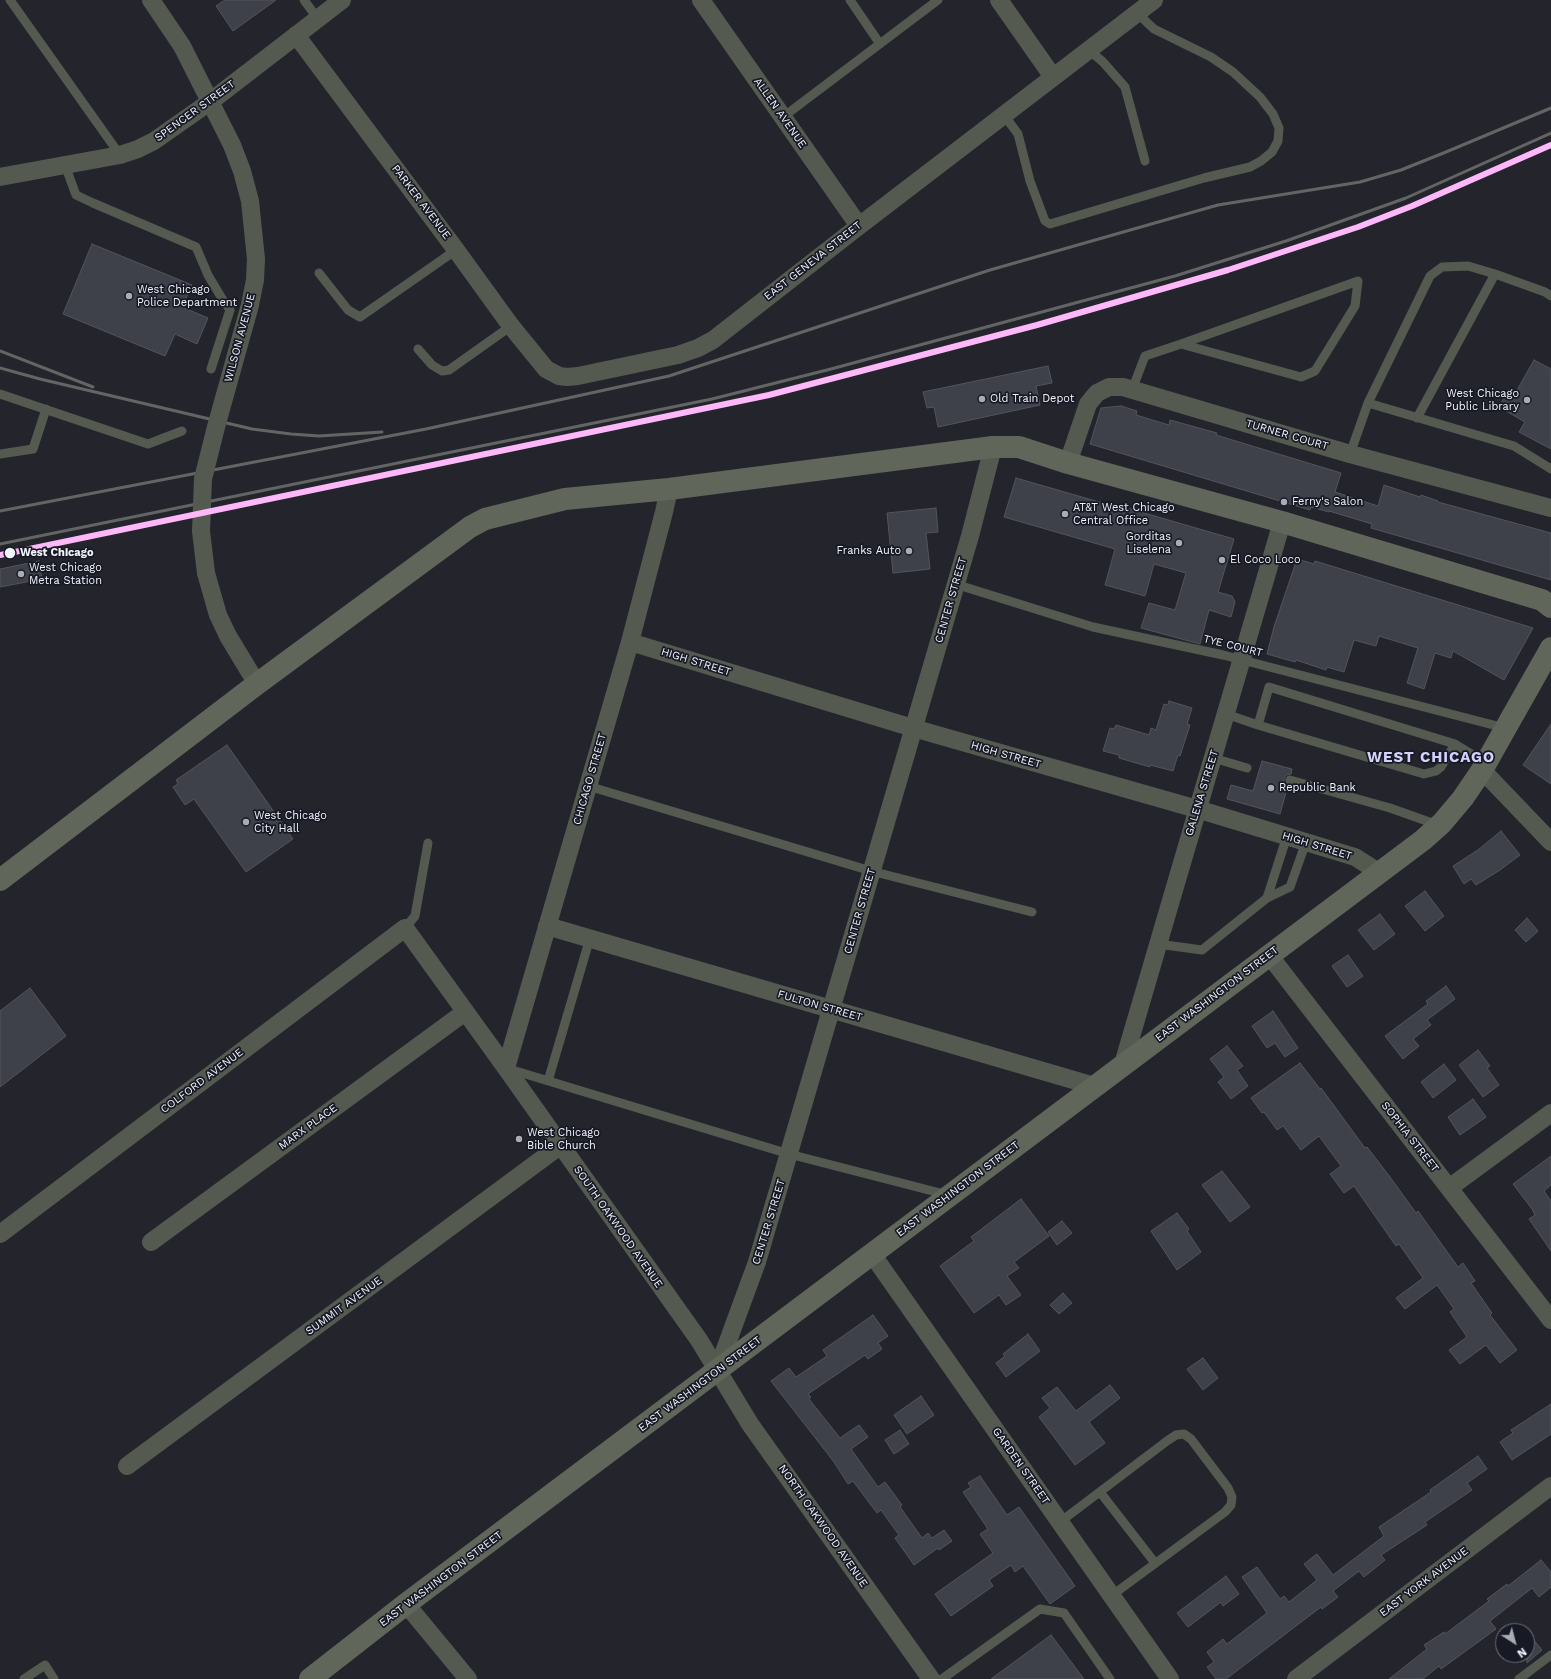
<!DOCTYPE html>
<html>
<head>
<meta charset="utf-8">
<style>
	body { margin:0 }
	#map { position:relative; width:1551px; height:1679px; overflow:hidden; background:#24252c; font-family:"Work Sans",sans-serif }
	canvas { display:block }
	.north { position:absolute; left:1495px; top:1623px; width:40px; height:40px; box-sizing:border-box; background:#171a25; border:1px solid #6f717b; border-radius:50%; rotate:144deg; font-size:11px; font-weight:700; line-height:16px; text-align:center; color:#f2f4fc }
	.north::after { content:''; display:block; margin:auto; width:14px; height:18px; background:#aaacb3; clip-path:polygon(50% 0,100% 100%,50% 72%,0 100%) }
</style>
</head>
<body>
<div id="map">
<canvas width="1551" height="1679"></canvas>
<div class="north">N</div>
</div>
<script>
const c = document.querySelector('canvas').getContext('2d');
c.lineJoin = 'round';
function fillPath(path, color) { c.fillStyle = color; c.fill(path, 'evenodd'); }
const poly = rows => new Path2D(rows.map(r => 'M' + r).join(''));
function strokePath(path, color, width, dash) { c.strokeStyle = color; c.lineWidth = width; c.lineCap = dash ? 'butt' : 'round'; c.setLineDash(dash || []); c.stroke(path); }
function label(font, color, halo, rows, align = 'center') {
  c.font = font + ' "Work Sans",sans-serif'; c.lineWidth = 3.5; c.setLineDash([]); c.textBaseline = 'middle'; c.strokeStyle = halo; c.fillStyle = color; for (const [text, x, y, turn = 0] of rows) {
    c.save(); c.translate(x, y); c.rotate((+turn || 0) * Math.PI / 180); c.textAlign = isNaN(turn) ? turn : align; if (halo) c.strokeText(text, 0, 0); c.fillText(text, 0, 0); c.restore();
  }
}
const building = poly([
	[225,0,276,0,233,31,216,6,225,0],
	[92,244,192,285,182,307,208,318,197,344,175,334,165,356,63,314,92,244],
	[1534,360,1551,369,1551,449,1519,432,1525,422,1499,407,1509,389,1516,392,1534,360],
	[1048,366,1052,383,1036,386,1040,405,938,427,934,407,927,408,923,392,1048,366],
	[1121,406,1137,411,1136,415,1169,425,1170,420,1217,433,1216,435,1341,473,1335,492,1378,506,1384,485,1420,497,1421,495,1438,501,1438,502,1551,533,1551,580,1371,528,1372,524,1329,511,1329,512,1311,507,1310,510,1090,444,1101,408,1121,406],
	[1016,478,1127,510,1127,508,1234,539,1218,592,1232,596,1235,602,1231,617,1209,610,1200,644,1141,628,1149,603,1175,610,1186,573,1154,564,1145,596,1105,585,1115,549,1004,517,1016,478],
	[936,508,938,532,926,533,930,569,893,573,887,513,936,508],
	[1297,559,1314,564,1315,561,1533,628,1504,680,1453,651,1451,658,1435,653,1424,689,1407,683,1418,648,1379,636,1376,646,1354,640,1344,672,1327,667,1326,670,1296,660,1295,662,1267,654,1274,627,1297,559],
	[39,561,42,579,0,587,0,569,39,561],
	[1169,701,1192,708,1187,724,1190,725,1180,756,1178,755,1173,771,1150,765,1150,767,1119,758,1119,755,1103,751,1110,728,1114,729,1116,725,1149,735,1151,728,1156,730,1164,704,1168,705,1169,701],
	[1551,724,1551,784,1523,765,1551,724],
	[227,745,293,839,246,872,194,799,185,805,173,787,178,784,176,780,227,745],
	[1262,761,1292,769,1291,774,1286,775,1284,779,1284,782,1288,785,1280,814,1227,799,1231,785,1253,791,1262,761],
	[1501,831,1520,855,1500,870,1476,885,1471,879,1464,884,1453,866,1478,850,1501,831],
	[1425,891,1444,916,1425,931,1405,906,1425,891],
	[1380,914,1395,934,1374,950,1358,930,1380,914],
	[1527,918,1538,931,1526,942,1515,930,1527,918],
	[1348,955,1363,976,1347,987,1332,966,1348,955],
	[1446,986,1455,999,1427,1020,1431,1025,1413,1039,1419,1046,1403,1059,1385,1036,1428,1004,1426,1001,1446,986],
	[30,988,66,1036,0,1087,0,1011,30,988],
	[1273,1011,1298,1048,1285,1057,1275,1043,1267,1048,1252,1026,1273,1011],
	[1227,1046,1243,1066,1237,1070,1248,1086,1231,1099,1218,1082,1224,1077,1210,1059,1227,1046],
	[1478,1050,1490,1066,1487,1068,1499,1085,1483,1097,1459,1065,1478,1050],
	[1300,1063,1320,1089,1321,1088,1365,1148,1367,1147,1390,1177,1416,1213,1418,1211,1458,1267,1463,1263,1475,1281,1471,1283,1492,1313,1490,1315,1517,1350,1500,1363,1486,1345,1460,1364,1449,1350,1467,1337,1450,1312,1454,1309,1437,1285,1405,1309,1396,1298,1423,1278,1399,1244,1396,1246,1354,1186,1344,1193,1330,1174,1341,1166,1319,1136,1301,1150,1283,1126,1277,1130,1264,1112,1262,1113,1251,1098,1300,1063],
	[1444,1064,1456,1080,1433,1098,1421,1082,1444,1064],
	[1473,1099,1486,1117,1460,1135,1448,1117,1473,1099],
	[1551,1156,1551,1185,1544,1191,1551,1201,1551,1251,1529,1219,1535,1215,1532,1209,1513,1184,1551,1156],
	[1222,1171,1250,1207,1230,1222,1202,1185,1222,1171],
	[1021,1199,1049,1236,1014,1262,1019,1268,1007,1276,1021,1295,1006,1305,999,1295,974,1313,940,1266,974,1241,971,1237,1021,1199],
	[1177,1213,1189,1229,1187,1231,1201,1252,1177,1270,1151,1231,1177,1213],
	[1062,1221,1072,1233,1057,1245,1048,1232,1062,1221],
	[1063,1293,1072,1303,1059,1314,1050,1305,1063,1293],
	[873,1315,888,1336,878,1343,882,1349,868,1359,865,1355,808,1394,811,1397,809,1399,840,1438,859,1425,868,1437,851,1449,878,1487,885,1482,902,1505,900,1507,922,1538,928,1533,932,1538,944,1530,952,1541,939,1550,938,1548,914,1565,895,1538,899,1535,881,1510,877,1513,853,1481,848,1484,834,1462,771,1381,789,1368,796,1377,827,1356,823,1350,873,1315],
	[1028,1334,1040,1351,1006,1377,996,1363,1005,1356,1003,1354,1028,1334],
	[1203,1358,1218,1378,1203,1390,1187,1369,1203,1358],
	[1110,1385,1120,1398,1089,1422,1105,1443,1075,1465,1039,1417,1050,1408,1042,1398,1057,1387,1076,1411,1110,1385],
	[921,1396,934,1415,907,1434,894,1415,921,1396],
	[1551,1404,1551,1434,1512,1460,1500,1442,1513,1433,1511,1430,1551,1404],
	[900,1430,909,1444,894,1454,885,1440,900,1430],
	[1478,1456,1487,1469,1467,1483,1472,1490,1425,1522,1427,1525,1381,1555,1385,1560,1364,1577,1359,1571,1333,1591,1338,1597,1322,1609,1321,1607,1226,1679,1216,1679,1207,1667,1214,1662,1207,1652,1223,1639,1227,1644,1267,1613,1242,1577,1257,1567,1280,1599,1284,1596,1289,1602,1317,1580,1304,1564,1317,1554,1333,1575,1384,1536,1379,1527,1431,1492,1430,1490,1478,1456],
	[980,1476,1007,1515,1019,1507,1075,1586,1050,1604,1023,1566,1015,1572,1011,1565,989,1580,993,1586,951,1616,935,1594,993,1553,980,1534,988,1529,963,1492,971,1487,968,1483,980,1476],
	[1541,1560,1551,1572,1551,1587,1539,1597,1532,1588,1490,1621,1496,1629,1441,1669,1439,1666,1423,1679,1389,1679,1427,1649,1424,1645,1444,1632,1445,1634,1489,1601,1487,1599,1507,1584,1508,1586,1541,1560],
	[1226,1576,1239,1594,1223,1606,1221,1602,1188,1627,1177,1613,1226,1576],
	[1527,1632,1542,1650,1527,1663,1527,1632],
	[1051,1635,1084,1679,991,1679,1051,1635]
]);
fillPath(building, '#3e404a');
strokePath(building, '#54555b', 1);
strokePath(poly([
	[10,0,120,155],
	[304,0,318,19],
	[850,0,880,44],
	[1089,50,1103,62,1125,87,1145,161],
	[1004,115,1018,134,1030,181,1045,221,1050,224,1204,178,1250,167,1261,161,1272,152,1278,141,1279,128,1273,114,1260,97,1233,72,1211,57,1154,29,1137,13],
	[783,117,938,0],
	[65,165,76,195,93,203,196,247,208,275,221,297,230,310,211,369],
	[319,273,348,310,360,317,456,250],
	[418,349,432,365,442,371,449,370,511,326],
	[1132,390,1145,356,1181,344,1358,281,1355,306,1315,371,1301,377,1181,344],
	[0,394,148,444,182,431],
	[1368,403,1514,446,1551,469],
	[1417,418,1495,274],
	[0,454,33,449,46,409],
	[1350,454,1368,403,1430,276,1442,267,1468,266,1495,274,1545,292,1551,296],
	[955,584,1093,627,1223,655,1505,728],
	[1226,714,1258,725,1424,774,1436,771,1441,767,1455,744],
	[1258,725,1269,687,1455,744,1486,763],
	[1213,758,1247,768],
	[1290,780,1390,808,1438,825],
	[588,786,871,871,1032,912],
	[1267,898,1287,836],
	[405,928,415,916,428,843],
	[1158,944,1202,950,1267,898,1290,887,1306,842],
	[509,1069,789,1154,948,1195],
	[548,1081,590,938],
	[1100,1492,1155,1563],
	[1060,1522,1167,1441,1176,1435,1184,1434,1191,1439,1228,1488,1232,1497,1231,1505,1225,1512,1111,1596],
	[24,1679,45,1665,54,1679],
	[942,1679,1040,1609,1064,1613,1110,1679],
	[1519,1679,1551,1655]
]), '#555a51', 9);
strokePath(poly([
	[151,0,182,46,232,145,242,171,250,201,256,259],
	[701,0,859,226],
	[999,0,1053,77],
	[296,35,456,250,511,326,546,369,559,376,567,377,578,376,678,355,698,348,713,340,859,226,1154,0],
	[0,177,120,155,138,149,154,141,211,101,342,0],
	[1068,463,1088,404,1097,393,1109,387,1123,387,1350,454,1551,508],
	[206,573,218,615,228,636,257,684],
	[630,642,913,728,1197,809,1355,857,1380,873],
	[1482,770,1551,842],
	[547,926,1094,1086],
	[1269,955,1551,1320],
	[1123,1064,1282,522],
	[506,1068,630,642,664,512,669,489],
	[1449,1188,1551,1113],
	[0,1234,405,928,506,1068,699,1340,750,1424,931,1679],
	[151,1242,465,1012],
	[872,1254,1170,1679],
	[717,1371,757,1262,970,536,993,447],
	[127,1466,561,1145],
	[406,1604,468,1679],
	[1296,1679,1551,1486]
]), '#555a51', 18);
strokePath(poly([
	[0,880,257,684,470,527,485,519,565,499,669,489,993,447,1019,447,1068,463,1282,522,1542,600,1551,607],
	[310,1679,406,1604,1423,840,1442,823,1463,798,1482,770,1551,648]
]), '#60665a', 22);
strokePath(poly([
	[0,351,93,387],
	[0,368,40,379,252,429,291,434,319,436,382,432],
	[0,511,426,429,669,376,990,270,1218,205,1360,182,1401,170,1446,152,1551,108],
	[0,544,712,399,831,369,1175,276,1286,241,1406,198,1551,133]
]), '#636564', 3);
strokePath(poly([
	[206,573,201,531,203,479,216,427,250,305,255,280,256,259]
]), '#555a51', 18);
strokePath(poly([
	[0,555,769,395,1037,325,1228,270,1358,227,1412,206,1551,145]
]), '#feb8fa', 6);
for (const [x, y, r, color] of [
	[129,296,4,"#aaacb3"],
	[982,399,4,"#aaacb3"],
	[1527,400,4,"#aaacb3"],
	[1284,502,4,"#aaacb3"],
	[1065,514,4,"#aaacb3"],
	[1179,543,4,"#aaacb3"],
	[909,551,4,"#aaacb3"],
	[10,553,6,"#f2f4fc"],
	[1222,560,4,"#aaacb3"],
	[21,574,4,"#aaacb3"],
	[1271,788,4,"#aaacb3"],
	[246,822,4,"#aaacb3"],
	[519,1139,4,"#aaacb3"]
]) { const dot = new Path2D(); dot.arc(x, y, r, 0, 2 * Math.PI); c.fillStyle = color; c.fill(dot); strokePath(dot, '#171a25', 1.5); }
label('11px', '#f2f4fc', '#171a25', [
	["SPENCER STREET",195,111,-36],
	["ALLEN AVENUE",780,113,55],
	["PARKER AVENUE",421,202,53],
	["EAST GENEVA STREET",813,261,-38],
	["WILSON AVENUE",240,338,-75],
	["TURNER COURT",1287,435,16],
	["CENTER STREET",951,600,-74],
	["TYE COURT",1233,646,14],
	["HIGH STREET",696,662,17],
	["HIGH STREET",1006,755,16],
	["CHICAGO STREET",590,779,-74],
	["GALENA STREET",1202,793,-73],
	["HIGH STREET",1317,846,17],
	["CENTER STREET",860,911,-74],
	["EAST WASHINGTON STREET",1217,994,-37],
	["FULTON STREET",820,1006,16],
	["COLFORD AVENUE",202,1081,-37],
	["MARX PLACE",308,1127,-36],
	["SOPHIA STREET",1410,1137,52],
	["EAST WASHINGTON STREET",958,1189,-37],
	["CENTER STREET",769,1222,-73],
	["SOUTH OAKWOOD AVENUE",618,1227,55],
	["SUMMIT AVENUE",344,1306,-36],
	["EAST WASHINGTON STREET",700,1384,-37],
	["GARDEN STREET",1021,1466,55],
	["NORTH OAKWOOD AVENUE",823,1526,55],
	["EAST WASHINGTON STREET",441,1579,-37],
	["EAST YORK AVENUE",1424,1582,-37]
]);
label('11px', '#f2f4fc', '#171a25', [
	["West Chicago",137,290],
	["Police Department",137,303],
	["West Chicago",1519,394,"right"],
	["Public Library",1519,407,"right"],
	["Old Train Depot",990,399],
	["Ferny's Salon",1292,502],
	["AT&T West Chicago",1073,508],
	["Central Office",1073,521],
	["Gorditas",1171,537,"right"],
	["Liselena",1171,550,"right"],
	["Franks Auto",901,551,"right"],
	["El Coco Loco",1230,560],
	["West Chicago",29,568],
	["Metra Station",29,581],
	["Republic Bank",1279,788],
	["West Chicago",254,816],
	["City Hall",254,829],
	["West Chicago",527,1133],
	["Bible Church",527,1146]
], 'left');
label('bold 11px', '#f2f4fc', '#171a25', [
	["West Chicago",20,553]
], 'left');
c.letterSpacing = '1px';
label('bold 15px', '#d4d1fd', '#171a25', [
	["WEST CHICAGO",1431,758]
]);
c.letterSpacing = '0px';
</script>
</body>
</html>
